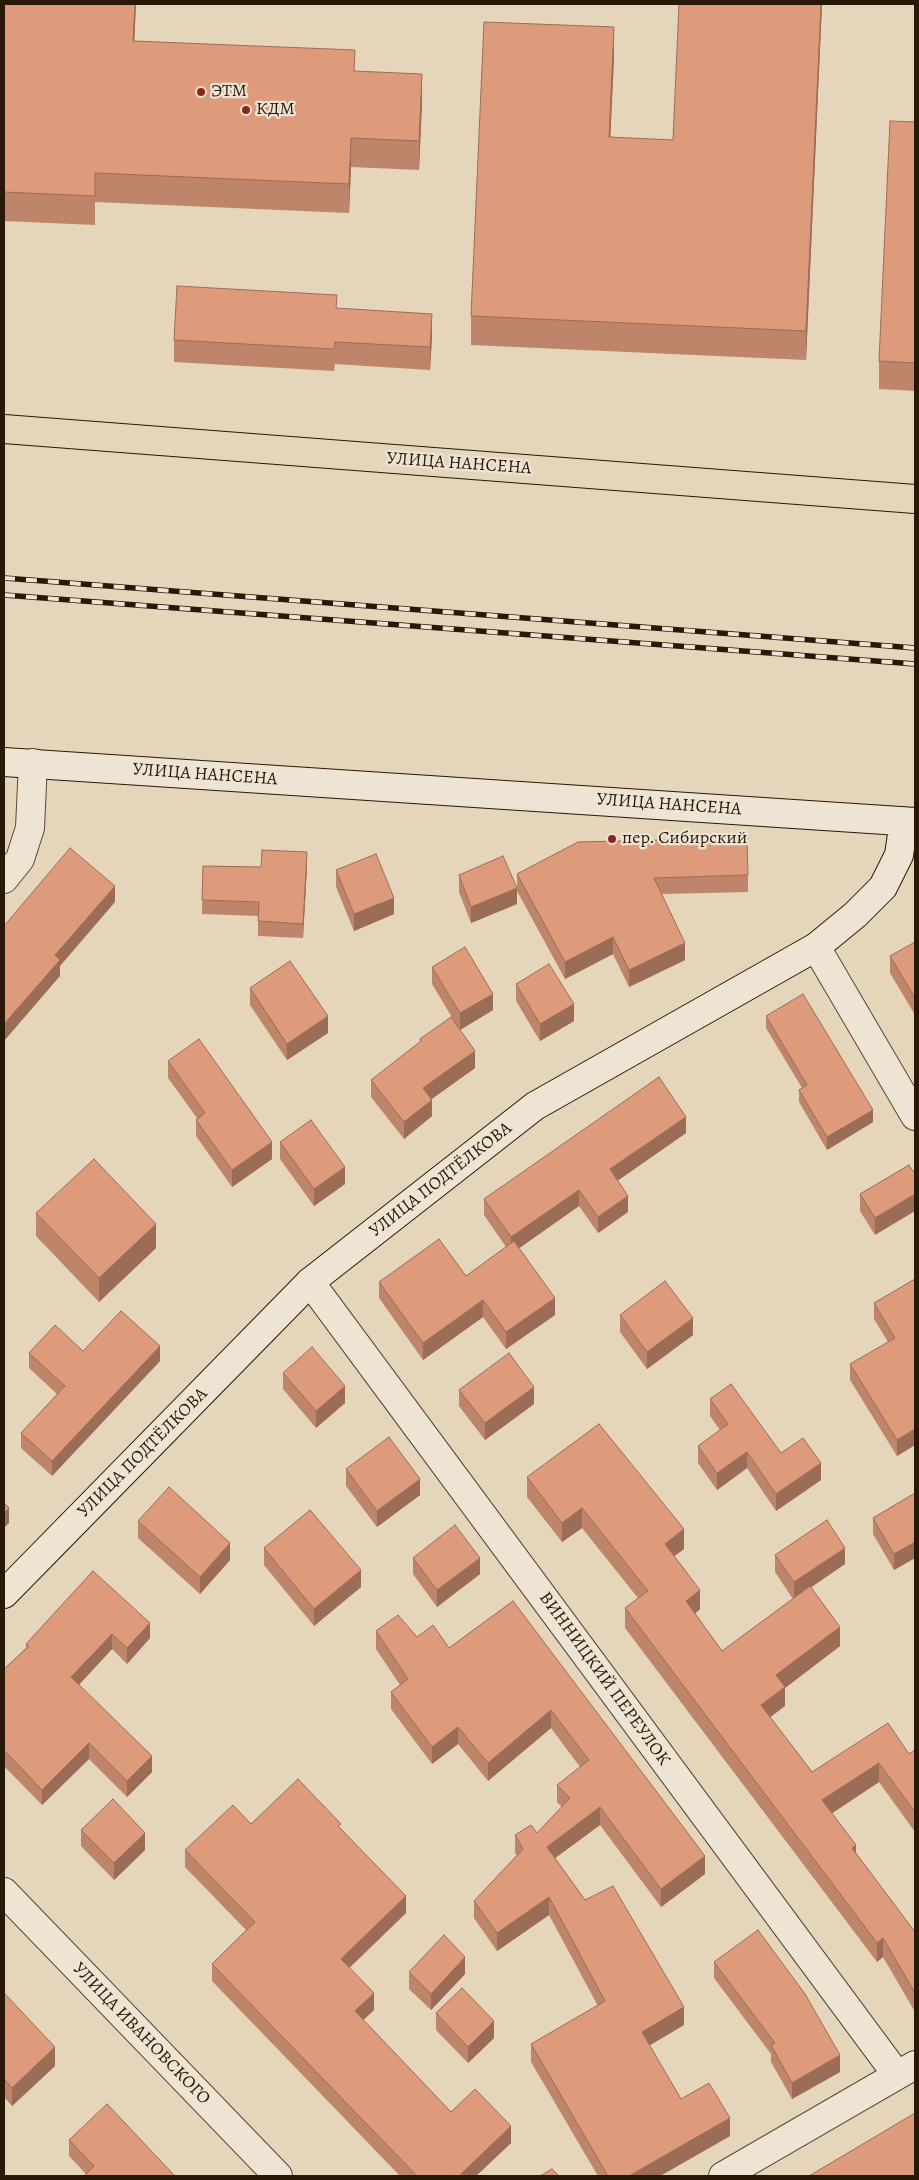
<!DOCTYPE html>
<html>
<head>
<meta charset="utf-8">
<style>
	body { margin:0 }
	#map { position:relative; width:919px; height:2180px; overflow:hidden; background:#e4d5bb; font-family:Alegreya,serif }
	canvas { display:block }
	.frame { position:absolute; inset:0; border:5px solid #281906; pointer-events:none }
</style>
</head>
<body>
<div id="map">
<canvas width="919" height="2180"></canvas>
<div class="frame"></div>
</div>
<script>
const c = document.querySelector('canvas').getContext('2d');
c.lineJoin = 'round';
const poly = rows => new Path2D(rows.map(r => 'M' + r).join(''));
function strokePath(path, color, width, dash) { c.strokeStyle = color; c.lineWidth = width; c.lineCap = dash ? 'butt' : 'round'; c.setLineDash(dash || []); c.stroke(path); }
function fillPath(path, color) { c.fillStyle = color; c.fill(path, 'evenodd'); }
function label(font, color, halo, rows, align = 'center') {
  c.font = font + ' Alegreya,serif'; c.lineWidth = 4.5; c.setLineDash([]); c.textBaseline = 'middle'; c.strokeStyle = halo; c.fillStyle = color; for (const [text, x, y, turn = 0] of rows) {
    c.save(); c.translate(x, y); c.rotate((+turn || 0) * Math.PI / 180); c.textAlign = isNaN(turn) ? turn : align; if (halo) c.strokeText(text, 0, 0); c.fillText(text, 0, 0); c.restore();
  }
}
const street = poly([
	[4,879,20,859,30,828,33,763],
	[816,947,915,1116],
	[310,1282,897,2075],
	[4,1892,278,2176],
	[723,2176,915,2065]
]);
const secondary = poly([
	[4,762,915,822],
	[4,1594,310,1282,535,1106,816,947,855,915,883,887,899,855,904,821]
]);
const primary = poly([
	[4,429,915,499]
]);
strokePath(street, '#574833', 30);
strokePath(secondary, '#281906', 30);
strokePath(primary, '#281906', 30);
strokePath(street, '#ede4d3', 28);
strokePath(secondary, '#ede4d3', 28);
strokePath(primary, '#e4d5bb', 28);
const rail = poly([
	[4,578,915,648],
	[4,595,915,664]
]);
strokePath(rail, '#281906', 5.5);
strokePath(rail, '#ede4d3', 4, [11]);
fillPath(poly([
	[4,4,136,4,134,41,355,71,422,103,419,170,351,167,349,213,95,202,95,225,4,221],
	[822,4,806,360,471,345,471,316,614,57,610,138,673,140],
	[915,122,915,391,879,389,879,361],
	[337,308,432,337,430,370,335,364,334,371,174,362,174,340],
	[203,866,261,867,307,866,303,938,258,936,258,916,202,914],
	[336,870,394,914,354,931,336,887],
	[517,874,748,875,748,892,662,894,685,960,629,987,613,954,565,979,517,891],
	[459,875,517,904,471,923,459,892],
	[915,942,915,1015,890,973,890,956],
	[432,967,493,1010,460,1030,475,1068,432,1099,432,1116,404,1139,371,1097,371,1080,420,1043,420,1039,456,1024,432,984],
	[516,984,574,1021,540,1041,516,1001],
	[250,988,328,1033,287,1060,250,1005],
	[766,1016,873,1122,827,1150,799,1102,799,1090,802,1088,766,1028],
	[168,1061,272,1159,232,1187,196,1136,196,1120,197,1118,168,1078],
	[686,1133,617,1181,628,1212,598,1233,579,1206,519,1248,555,1315,506,1349,483,1317,423,1360,379,1298,379,1282,466,1276,506,1247,484,1215,484,1199],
	[280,1142,345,1184,314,1206,280,1159],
	[909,1165,875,1235,860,1211,860,1194],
	[36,1213,156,1248,99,1302,36,1236],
	[915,1279,915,1445,897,1456,850,1380,850,1364,888,1342,874,1319,874,1303],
	[620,1315,693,1335,647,1369,620,1332],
	[83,1351,160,1361,52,1476,21,1448,21,1433,57,1394,29,1368,29,1353],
	[283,1373,345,1403,316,1428,283,1389],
	[459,1390,534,1404,485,1440,459,1406],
	[710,1399,781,1453,821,1480,776,1511,747,1468,717,1490,698,1463,698,1446,720,1430,710,1416],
	[346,1469,420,1495,377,1527,346,1486],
	[527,1477,684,1549,674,1556,700,1609,695,1614,722,1651,793,1599,775,1572,775,1555,845,1564,811,1587,840,1646,785,1688,785,1706,770,1717,812,1772,909,1754,915,1750,915,1832,879,1782,832,1813,856,1853,915,1932,915,2012,883,1957,877,1962,625,1628,625,1608,638,1598,582,1528,562,1542,527,1497],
	[915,1493,915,1558,894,1570,873,1534,873,1518],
	[138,1521,230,1560,200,1594,138,1538],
	[264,1548,361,1587,314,1626,264,1565],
	[413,1558,480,1574,437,1607,413,1574],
	[93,1571,150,1638,127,1664,112,1649,79,1685,152,1772,127,1797,89,1759,42,1805,4,1766,4,1669,26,1648,26,1644],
	[513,1601,705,1874,661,1907,600,1825,555,1858,585,1900,684,2025,649,2045,681,2099,730,2136,660,2176,598,2176,531,2062,531,2044,598,2006,549,1915,497,1951,474,1918,474,1901,517,1855,515,1853,515,1835,537,1833,562,1807,557,1802,557,1785,580,1767,551,1728,488,1781,458,1744,432,1764,391,1709,391,1692,400,1685,376,1649,376,1631,417,1637,449,1648],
	[251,1824,341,1828,406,1913,349,1968,374,2010,363,2020,451,2112,511,2143,476,2176,400,2176,212,1981,212,1964,246,1930,185,1867,185,1850],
	[81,1830,145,1850,114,1880,81,1846],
	[714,1962,840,2072,792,2099,771,2062,771,2054,714,1978],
	[409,1972,465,1974,431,2010,409,1989],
	[4,1993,55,2066,12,2106,4,2097],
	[436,2013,494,2038,468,2063,436,2030],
	[69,2140,175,2176,86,2174,69,2156]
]), '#bf856a');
fillPath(poly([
	[135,4,136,4,133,70,133,41],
	[821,4,822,4,806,360,806,331],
	[614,27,614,57,609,167,609,137],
	[422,74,422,103,419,170,419,141],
	[351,138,351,167,349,213,349,184],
	[432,314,432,337,430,370,430,347],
	[307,852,307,866,303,938,303,924],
	[115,886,115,902,60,966,60,976,4,1041,4,1024,55,955],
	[517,888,517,904,471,923,471,907],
	[394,898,394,914,354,931,354,914],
	[613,937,613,954,565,979,565,962],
	[685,943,685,960,629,987,629,970],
	[493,994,493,1010,460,1030,460,1013],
	[574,1004,574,1021,540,1041,540,1024],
	[328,1016,328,1033,287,1060,287,1044],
	[475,1051,475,1068,423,1105,423,1088],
	[432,1100,432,1116,404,1139,404,1122],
	[873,1110,873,1122,827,1150,827,1137],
	[686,1117,686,1133,610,1186,610,1169],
	[272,1142,272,1159,232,1187,232,1170],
	[345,1167,345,1184,314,1206,314,1189],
	[579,1190,579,1206,511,1254,511,1237],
	[915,1194,915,1211,875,1235,875,1218],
	[628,1196,628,1212,598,1233,598,1217],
	[156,1224,156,1248,99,1302,99,1278],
	[555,1298,555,1315,506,1349,506,1332],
	[483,1300,483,1317,423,1360,423,1343],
	[693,1318,693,1335,647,1369,647,1352],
	[160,1346,160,1361,52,1476,52,1461],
	[345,1386,345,1403,316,1428,316,1411],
	[534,1387,534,1404,485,1440,485,1423],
	[915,1429,915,1445,897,1456,897,1440],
	[747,1452,747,1468,717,1490,717,1473],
	[821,1463,821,1480,776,1511,776,1494],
	[420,1479,420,1495,377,1527,377,1511],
	[9,1508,9,1523,4,1528,4,1513],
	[582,1508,582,1528,562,1542,562,1523],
	[684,1529,684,1549,665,1563,665,1544],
	[915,1542,915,1558,894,1570,894,1554],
	[230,1543,230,1560,200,1594,200,1577],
	[845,1548,845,1564,794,1599,794,1582],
	[480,1558,480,1574,437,1607,437,1590],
	[361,1570,361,1587,314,1626,314,1609],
	[700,1590,700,1609,686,1621,686,1601],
	[150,1623,150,1638,127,1664,127,1648],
	[840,1627,840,1646,785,1688,785,1706,761,1724,761,1705,776,1675],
	[112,1634,112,1649,71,1693,71,1677],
	[551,1710,551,1728,488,1781,488,1763],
	[458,1727,458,1744,432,1764,432,1747],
	[89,1743,89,1759,42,1805,42,1790],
	[152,1756,152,1772,127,1797,127,1781],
	[879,1763,879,1782,822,1820,822,1800],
	[600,1807,600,1825,547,1864,547,1847],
	[145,1833,145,1850,114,1880,114,1863],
	[856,1845,856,1864,852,1848],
	[705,1856,705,1874,661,1907,661,1889],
	[406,1896,406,1913,341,1976,341,1959],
	[549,1897,549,1915,497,1951,497,1933],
	[883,1938,883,1957,877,1962,877,1943],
	[465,1957,465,1974,431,2010,431,1994],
	[374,1993,374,2010,355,2028,355,2011],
	[684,2007,684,2025,642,2050,642,2032],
	[494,2021,494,2038,468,2063,468,2047],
	[55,2047,55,2066,12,2106,12,2088],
	[840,2055,840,2072,792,2099,792,2083],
	[730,2118,730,2136,660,2176,629,2176],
	[511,2126,511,2143,476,2176,459,2176]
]), '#9b6c56');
const building = poly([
	[4,4,135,4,133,41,355,50,354,71,422,74,419,141,351,138,349,184,95,173,95,196,4,192,4,4],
	[679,4,821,4,806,331,471,316,484,22,614,27,609,137,673,140,679,4],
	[890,121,915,122,915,363,879,361,890,121],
	[177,286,337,295,336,308,432,314,430,347,335,342,334,349,174,340,177,286],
	[747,838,748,875,654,878,685,943,629,970,613,937,565,962,517,874,578,842,747,838],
	[70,848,115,886,55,955,60,960,4,1024,4,926,70,848],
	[262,850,307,852,303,924,258,921,259,902,202,900,203,866,261,867,262,850],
	[376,854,394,898,354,914,336,870,376,854],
	[503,856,517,888,471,907,459,875,503,856],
	[915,942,915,998,890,956,915,942],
	[465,947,493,994,460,1013,432,967,465,947],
	[290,961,328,1016,287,1044,250,988,290,961],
	[549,964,574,1004,540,1024,516,984,549,964],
	[803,994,873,1110,827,1137,799,1090,807,1085,766,1016,803,994],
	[451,1017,475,1051,423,1088,432,1100,404,1122,371,1080,421,1041,420,1039,451,1017],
	[199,1039,272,1142,232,1170,196,1120,205,1113,168,1061,199,1039],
	[659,1077,686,1117,610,1169,628,1196,598,1217,579,1190,511,1237,484,1199,659,1077],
	[311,1120,345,1167,314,1189,280,1142,311,1120],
	[94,1159,156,1224,99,1278,36,1213,94,1159],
	[909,1165,915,1174,915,1194,875,1218,860,1194,909,1165],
	[439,1239,466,1276,514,1241,555,1298,506,1332,483,1300,423,1343,379,1282,439,1239],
	[915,1279,915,1429,897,1440,850,1364,895,1338,874,1303,915,1279],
	[665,1281,693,1318,647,1352,620,1315,665,1281],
	[121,1311,160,1346,52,1461,21,1433,65,1386,29,1353,55,1325,83,1351,121,1311],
	[312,1347,345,1386,316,1411,283,1373,312,1347],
	[509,1353,534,1387,485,1423,459,1390,509,1353],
	[731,1384,781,1453,803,1438,821,1463,776,1494,747,1452,717,1473,698,1446,728,1424,710,1399,731,1384],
	[599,1424,684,1529,665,1544,700,1590,686,1601,722,1651,810,1586,840,1627,776,1675,785,1687,761,1705,812,1772,888,1723,909,1754,915,1750,915,1812,879,1763,822,1800,856,1845,852,1848,915,1932,915,1993,883,1938,877,1943,625,1608,648,1591,582,1508,562,1523,527,1477,599,1424],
	[389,1437,420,1479,377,1511,346,1469,389,1437],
	[169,1487,230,1543,200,1577,138,1521,169,1487],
	[915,1493,915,1542,894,1554,873,1518,915,1493],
	[4,1503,9,1508,4,1513,4,1503],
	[310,1510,361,1570,314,1609,264,1548,310,1510],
	[827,1520,845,1548,794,1582,775,1555,827,1520],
	[455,1525,480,1558,437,1590,413,1558,455,1525],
	[93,1571,150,1623,127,1648,112,1634,71,1677,152,1756,127,1781,89,1743,42,1790,4,1750,4,1669,29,1646,26,1644,93,1571],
	[513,1601,705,1856,661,1889,600,1807,547,1847,585,1900,613,1886,684,2007,642,2032,681,2099,709,2083,730,2118,629,2176,608,2176,531,2044,605,2001,549,1897,497,1933,474,1901,523,1849,515,1835,531,1825,537,1833,570,1798,557,1785,589,1760,551,1710,488,1763,458,1727,432,1747,391,1692,408,1679,376,1631,398,1615,417,1637,433,1625,449,1648,513,1601],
	[298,1779,341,1824,338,1826,406,1896,341,1959,374,1993,355,2011,451,2112,475,2089,511,2126,459,2176,417,2176,212,1964,255,1922,185,1850,233,1805,251,1824,298,1779],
	[113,1799,145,1833,114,1863,81,1830,113,1799],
	[758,1930,805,1994,840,2055,792,2083,771,2045,775,2043,714,1962,758,1930],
	[444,1935,465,1957,431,1994,409,1972,444,1935],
	[462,1988,494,2021,468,2047,436,2013,462,1988],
	[4,1993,55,2047,12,2088,4,2079,4,1993],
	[107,2104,175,2176,84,2176,94,2166,69,2140,107,2104],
	[915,2113,915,2176,809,2176,915,2113],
	[552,2169,559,2176,540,2176,552,2169]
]);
fillPath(building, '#de9b7b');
strokePath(building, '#9b6c56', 1);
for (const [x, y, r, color] of [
	[201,92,5,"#8f2418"],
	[246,110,5,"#8f2418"],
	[612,839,5,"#8f2418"]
]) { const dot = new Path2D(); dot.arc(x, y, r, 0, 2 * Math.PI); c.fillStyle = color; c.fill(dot); strokePath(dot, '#ede4d3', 2); }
label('18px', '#281906', '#ede4d3', [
	["ЭТМ",211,92],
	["КДМ",256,110],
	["пер. Сибирский",622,839]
], 'left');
label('18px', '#281906', '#ede4d3', [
	["УЛИЦА НАНСЕНА",459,464,4],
	["УЛИЦА НАНСЕНА",205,775,4],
	["УЛИЦА НАНСЕНА",669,805,4],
	["УЛИЦА ПОДТЁЛКОВА",441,1180,-38],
	["УЛИЦА ПОДТЁЛКОВА",143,1453,-45],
	["ВИННИЦКИЙ ПЕРЕУЛОК",604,1679,54],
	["УЛИЦА ИВАНОВСКОГО",141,2034,46]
]);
</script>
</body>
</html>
